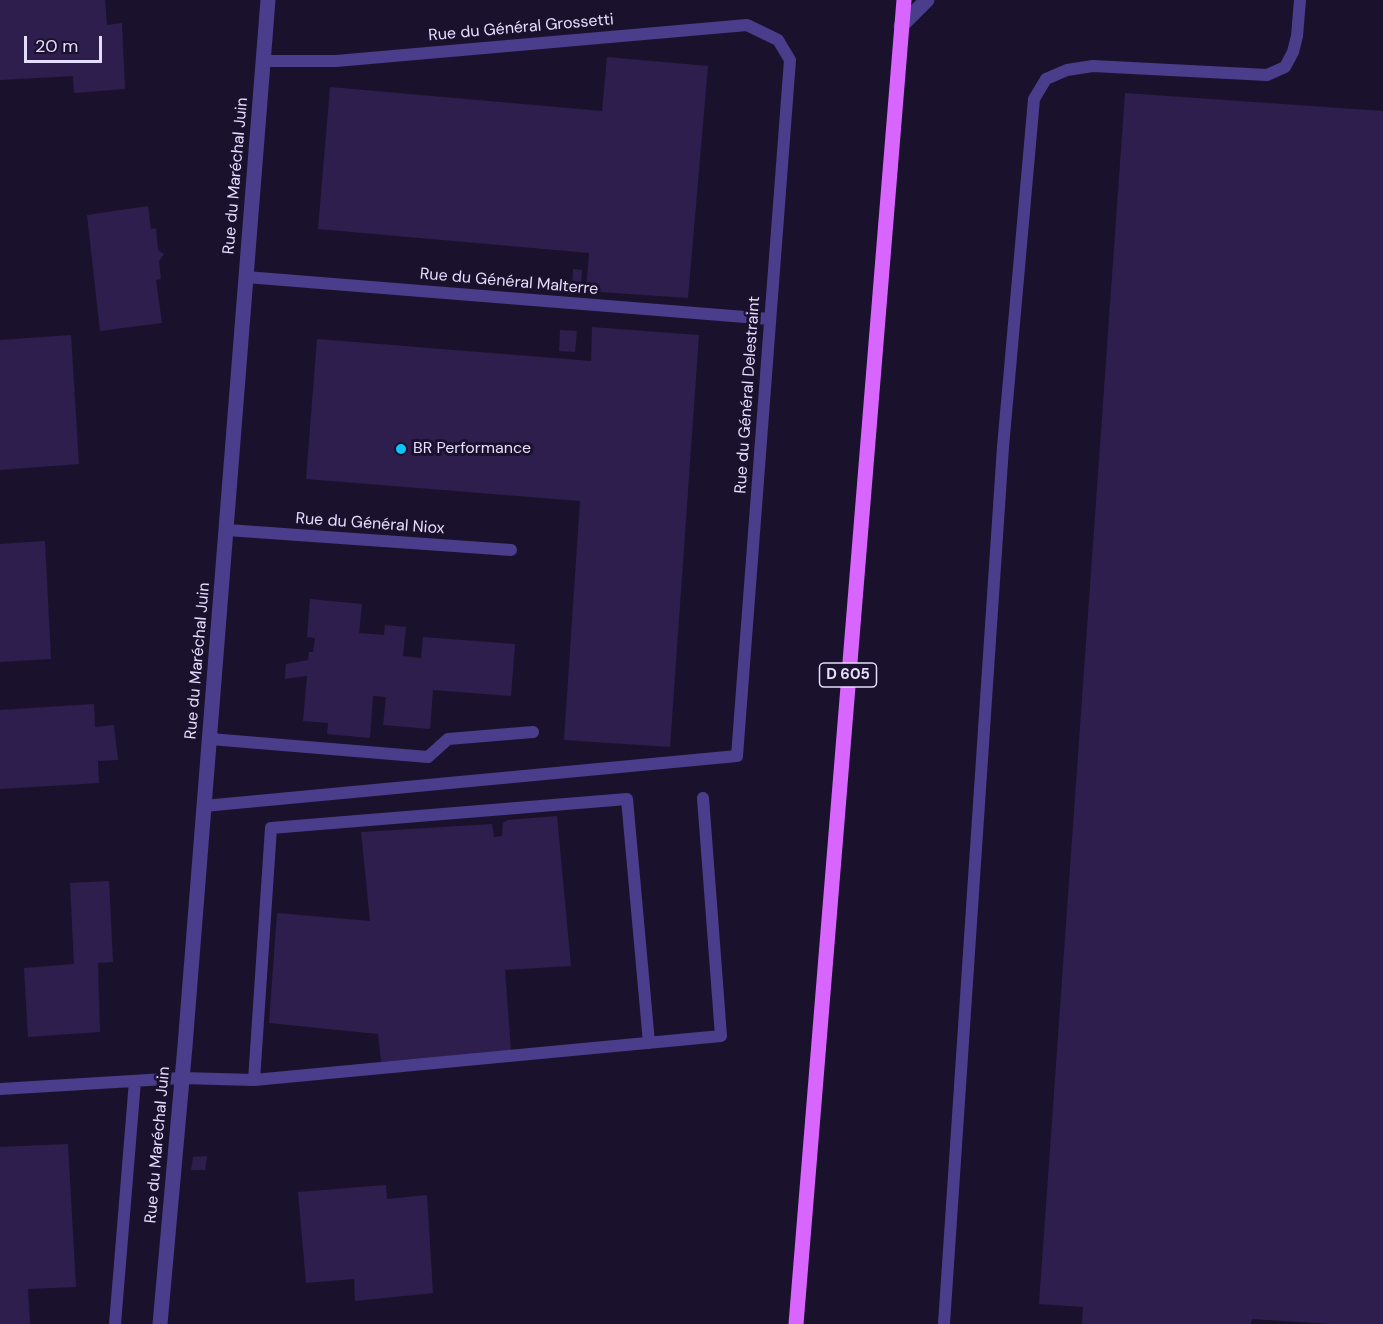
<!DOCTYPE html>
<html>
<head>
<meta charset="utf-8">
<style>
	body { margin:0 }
	#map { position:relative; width:1383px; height:1324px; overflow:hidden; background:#1a122c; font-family:"DM Sans",sans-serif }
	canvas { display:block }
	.scale { position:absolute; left:24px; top:36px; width:78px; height:27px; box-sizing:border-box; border:3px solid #e5ddff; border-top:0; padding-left:8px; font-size:18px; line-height:21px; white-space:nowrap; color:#e5ddff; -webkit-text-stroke:4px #1a122c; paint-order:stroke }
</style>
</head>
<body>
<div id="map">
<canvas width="1383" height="1324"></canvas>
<div class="scale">20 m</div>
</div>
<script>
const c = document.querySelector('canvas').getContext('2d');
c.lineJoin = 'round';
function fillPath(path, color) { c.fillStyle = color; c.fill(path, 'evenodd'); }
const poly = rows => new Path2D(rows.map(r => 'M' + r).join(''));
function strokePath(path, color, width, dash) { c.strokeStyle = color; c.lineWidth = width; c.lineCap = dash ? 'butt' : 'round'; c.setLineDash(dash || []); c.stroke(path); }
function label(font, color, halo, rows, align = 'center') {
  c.font = font + ' "DM Sans",sans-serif'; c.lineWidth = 6; c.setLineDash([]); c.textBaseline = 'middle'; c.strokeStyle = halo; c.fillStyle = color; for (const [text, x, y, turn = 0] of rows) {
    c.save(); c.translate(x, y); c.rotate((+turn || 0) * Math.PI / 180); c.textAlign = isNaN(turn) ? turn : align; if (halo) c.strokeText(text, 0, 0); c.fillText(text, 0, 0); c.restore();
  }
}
fillPath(poly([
	[0,0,105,0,107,25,122,23,125,89,74,93,73,76,0,80],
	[607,57,708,66,688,298,586,291,589,253,318,229,330,87,602,111],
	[1125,93,1383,111,1383,1324,1331,1324,1252,1319,1251,1324,1082,1324,1083,1307,1039,1304],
	[148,206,151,229,156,228,158,250,164,254,159,261,161,279,156,280,162,323,100,331,87,215],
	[573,269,582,270,581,290,572,289],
	[592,327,699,335,670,747,564,740,580,501,306,479,317,339,591,361],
	[560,330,577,331,575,352,559,351],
	[71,335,79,464,0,470,0,340],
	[45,541,51,659,0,662,0,544],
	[310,599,362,604,359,633,384,635,385,625,406,627,403,656,421,658,423,637,515,644,511,696,433,690,430,729,383,725,386,697,373,696,370,738,327,734,328,723,303,721,307,676,285,679,286,664,308,660,309,652,313,652,315,638,307,637],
	[94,704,95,727,114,725,118,760,98,761,99,783,0,789,0,710],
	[557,816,571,966,505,970,511,1051,381,1062,378,1034,269,1023,277,913,370,921,361,832,492,824,494,837,502,836,503,823,508,820],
	[109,881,113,962,98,963,100,1032,28,1037,24,968,74,964,70,883],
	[68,1144,76,1287,28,1289,30,1324,0,1324,0,1147],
	[207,1156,205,1170,191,1170,193,1157],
	[386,1185,387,1199,427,1195,433,1293,355,1301,354,1279,306,1283,298,1192]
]), '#2e1e4d');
strokePath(poly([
	[246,277,770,319],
	[227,530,511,550],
	[210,739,428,757,448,739,533,732],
	[204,806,737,756,790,60,778,40,747,25,336,61,263,61],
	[254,1080,271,828,627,799,649,1043],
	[0,1089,182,1078,254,1080,721,1036,703,798],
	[115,1324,135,1081],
	[944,1324,1003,447,1034,99,1046,79,1067,70,1093,66,1267,75,1285,67,1293,52,1297,36,1300,0]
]), '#4a3d8b', 12);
strokePath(poly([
	[901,26,927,0],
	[160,1324,185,1046,268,0]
]), '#4a3d8b', 15);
strokePath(poly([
	[796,1324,904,0]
]), '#d865fe', 15);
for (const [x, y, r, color] of [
	[401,449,6,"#0bc6fd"]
]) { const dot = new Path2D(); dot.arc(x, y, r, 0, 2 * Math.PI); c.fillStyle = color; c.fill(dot); strokePath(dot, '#1a122c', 2); }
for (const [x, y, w] of [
	[848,675,57]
]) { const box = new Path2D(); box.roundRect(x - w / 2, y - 12, w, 24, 4.5); c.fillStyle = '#1a122c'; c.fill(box); strokePath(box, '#e5ddff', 1.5); }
label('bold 15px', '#e5ddff', null, [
	["D 605",848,675]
]);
label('16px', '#e5ddff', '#1a122c', [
	["Rue du Général Grossetti",521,28,-5],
	["Rue du Maréchal Juin",236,176,-85],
	["Rue du Général Malterre",509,282,5],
	["Rue du Général Delestraint",748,395,-86],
	["Rue du Général Niox",370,524,4],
	["Rue du Maréchal Juin",198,661,-85],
	["Rue du Maréchal Juin",158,1145,-85]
]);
label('16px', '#e5ddff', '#1a122c', [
	["BR Performance",413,449]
], 'left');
</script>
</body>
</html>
